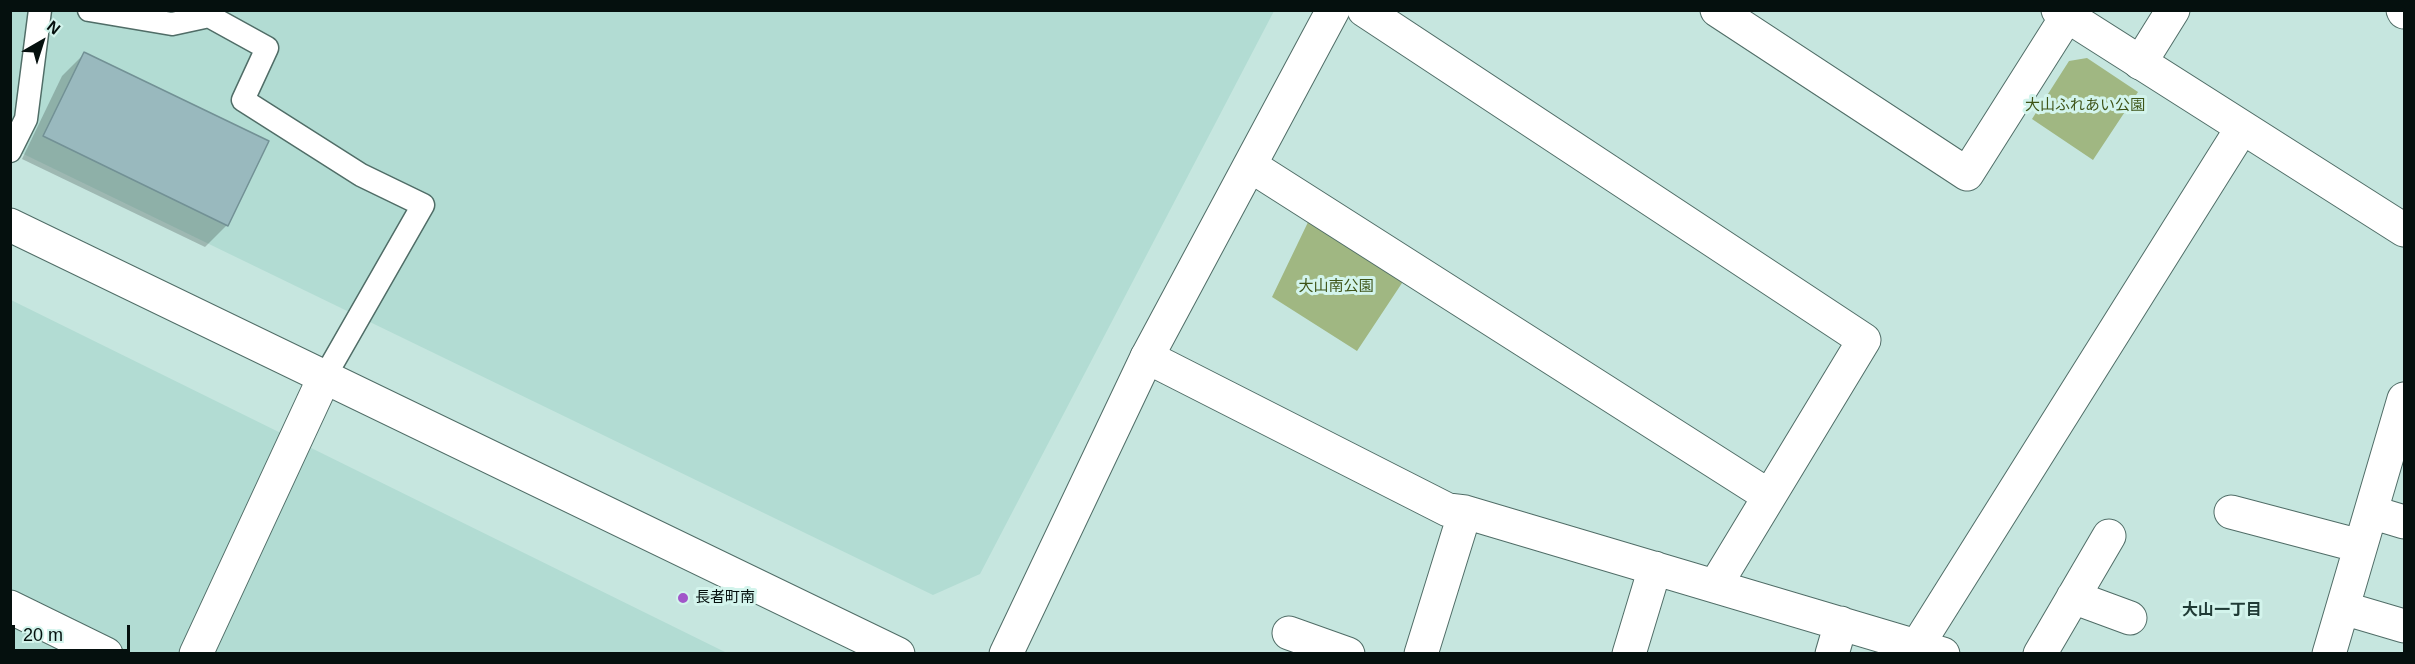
<!DOCTYPE html>
<html>
<head>
<meta charset="utf-8">
<style>
	body { margin:0 }
	#map { position:relative; width:2415px; height:664px; overflow:hidden; background:#c6e6df; font-family:Arial,sans-serif }
	canvas { display:block }
	.frame { position:absolute; inset:0; border:12px solid #05100e; pointer-events:none }
	.north { position:absolute; left:12px; top:12px; width:60px; height:60px; -webkit-text-stroke:4px #d3f4ec; paint-order:stroke; rotate:39deg; font-size:16px; font-weight:700; line-height:24px; text-align:center; color:#05100e }
	.north::after { content:''; display:block; margin:auto; width:21px; height:27px; background:#05100e; clip-path:polygon(50% 0,100% 100%,50% 72%,0 100%) }
	.scale { position:absolute; left:12px; top:625px; width:118px; height:27px; box-sizing:border-box; border:3px solid #05100e; border-top:0; padding-left:8px; font-size:18px; line-height:21px; white-space:nowrap; color:#05100e; -webkit-text-stroke:4px #d3f4ec; paint-order:stroke }
</style>
</head>
<body>
<div id="map">
<canvas width="2415" height="664"></canvas>
<div class="frame"></div>
<div class="north">N</div>
<div class="scale">20 m</div>
</div>
<script>
const c = document.querySelector('canvas').getContext('2d');
c.lineJoin = 'round';
function fillPath(path, color) { c.fillStyle = color; c.fill(path, 'evenodd'); }
const poly = rows => new Path2D(rows.map(r => 'M' + r).join(''));
function strokePath(path, color, width, dash) { c.strokeStyle = color; c.lineWidth = width; c.lineCap = dash ? 'butt' : 'round'; c.setLineDash(dash || []); c.stroke(path); }
function label(font, color, halo, rows, align = 'center') {
  c.font = font + ' Arial,"Noto Sans JP",sans-serif'; c.lineWidth = 6; c.setLineDash([]); c.textBaseline = 'middle'; c.strokeStyle = halo; c.fillStyle = color; for (const [text, x, y, turn = 0] of rows) {
    c.save(); c.translate(x, y); c.rotate((+turn || 0) * Math.PI / 180); c.textAlign = isNaN(turn) ? turn : align; if (halo) c.strokeText(text, 0, 0); c.fillText(text, 0, 0); c.restore();
  }
}
fillPath(poly([
	[10,11,1274,11,980,574,933,595,11,148],
	[11,300,727,653,11,653]
]), '#b2dcd3');
fillPath(poly([
	[2087,58,2138,92,2093,160,2032,119,2069,61],
	[1310,218,1404,280,1357,351,1272,297]
]), '#a0b782');
fillPath(poly([
	[84,54,227,225,205,247,22,159,62,76]
]), '#0003');
const building = poly([
	[84,52,269,141,228,226,43,136,84,52]
]);
fillPath(building, '#99b9be');
strokePath(building, '#729195', 1.5);
const service = poly([
	[89,10,172,24,209,16,267,48,243,100,361,175,423,205,324,378],
	[10,151,26,119,40,10]
]);
const minor = poly([
	[1364,10,1864,340,1715,586],
	[1717,10,1967,174,2067,16],
	[2403,10,2404,12],
	[2140,63,2173,10],
	[1251,166,1769,496],
	[1147,357,1448,510,1465,512,1943,654],
	[2231,512,2360,546],
	[2371,512,2404,522],
	[2073,597,2130,618],
	[10,607,106,654],
	[2343,608,2404,626],
	[1289,633,1348,654],
	[1917,646,2242,128],
	[196,654,324,378],
	[1421,654,1465,512],
	[1629,654,1655,568],
	[1832,654,1841,623],
	[2040,654,2109,536],
	[2329,654,2404,399]
]);
const tertiary = poly([
	[2058,10,2404,230],
	[10,225,898,654],
	[1006,654,1147,357,1333,10]
]);
strokePath(service, '#506d67', 25);
strokePath(minor, '#506d67', 35);
strokePath(tertiary, '#506d67', 35);
strokePath(service, '#fff', 22);
strokePath(minor, '#fff', 33);
strokePath(tertiary, '#fff', 33);
for (const [x, y, r, color] of [
	[683,598,6,"#a156c9"]
]) { const dot = new Path2D(); dot.arc(x, y, r, 0, 2 * Math.PI); c.fillStyle = color; c.fill(dot); strokePath(dot, '#d3f4ec', 2); }
label('15px', '#3e5418', '#d3f4ec', [
	["大山ふれあい公園",2085,106],
	["大山南公園",1336,287]
]);
label('15px', '#05100e', '#d3f4ec', [
	["長者町南",695,598]
], 'left');
label('bold 16px', '#1f3a35', '#d3f4ec', [
	["大山一丁目",2222,611]
]);
</script>
</body>
</html>
